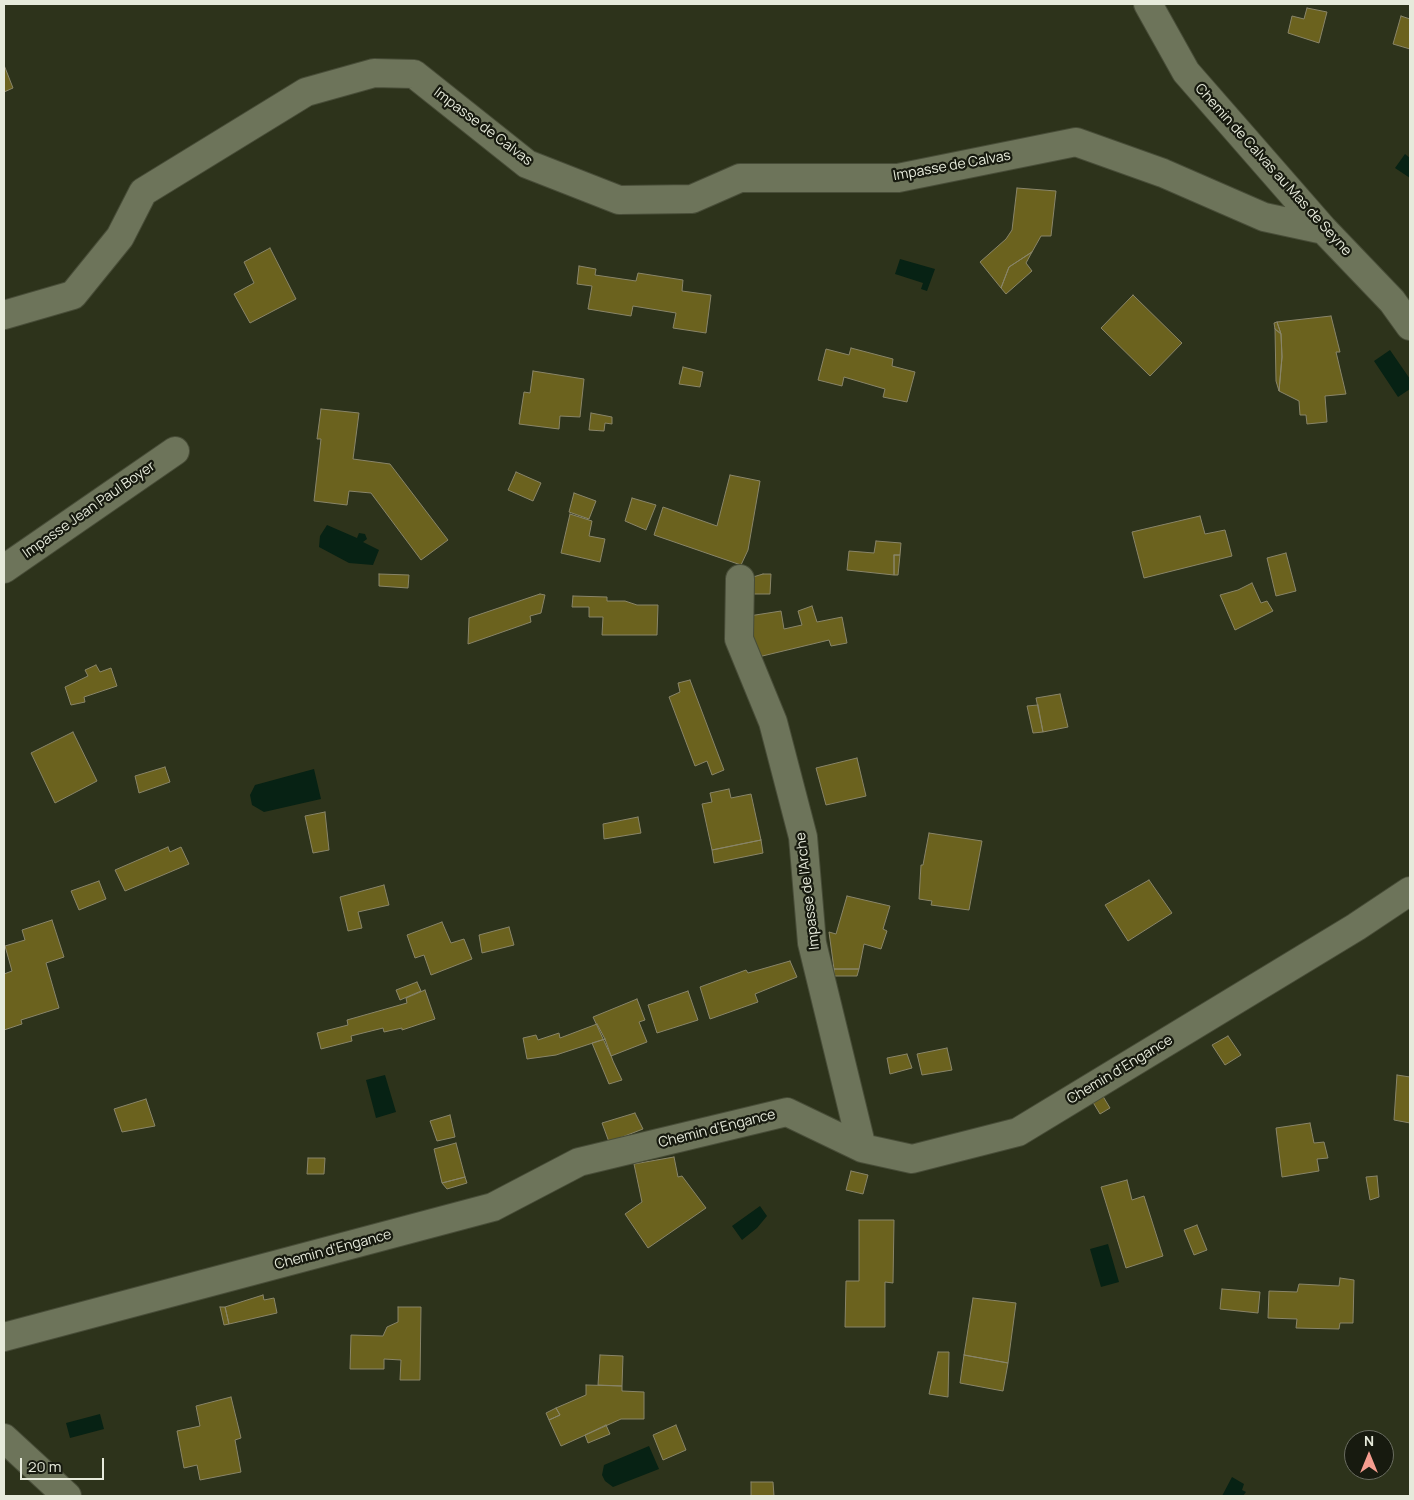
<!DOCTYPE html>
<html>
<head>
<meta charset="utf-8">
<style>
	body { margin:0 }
	#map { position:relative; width:1414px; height:1500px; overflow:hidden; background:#2d331b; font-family:Manrope,sans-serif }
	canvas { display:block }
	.frame { position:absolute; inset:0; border:5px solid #e6eadb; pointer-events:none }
	.north { position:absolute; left:1344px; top:1430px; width:50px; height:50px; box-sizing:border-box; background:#171a0f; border:1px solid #6a6d61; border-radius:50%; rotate:0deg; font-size:14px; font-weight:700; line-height:20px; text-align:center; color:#e6eadb }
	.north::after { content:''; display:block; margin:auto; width:18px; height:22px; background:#f59d8f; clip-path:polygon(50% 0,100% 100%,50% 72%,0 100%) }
	.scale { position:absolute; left:20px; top:1458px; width:84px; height:22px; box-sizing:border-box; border:2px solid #e6eadb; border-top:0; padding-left:6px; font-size:15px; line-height:18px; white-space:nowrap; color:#e6eadb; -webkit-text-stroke:4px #171a0f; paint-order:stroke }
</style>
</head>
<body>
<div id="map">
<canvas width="1414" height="1500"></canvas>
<div class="frame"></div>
<div class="north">N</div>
<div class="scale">20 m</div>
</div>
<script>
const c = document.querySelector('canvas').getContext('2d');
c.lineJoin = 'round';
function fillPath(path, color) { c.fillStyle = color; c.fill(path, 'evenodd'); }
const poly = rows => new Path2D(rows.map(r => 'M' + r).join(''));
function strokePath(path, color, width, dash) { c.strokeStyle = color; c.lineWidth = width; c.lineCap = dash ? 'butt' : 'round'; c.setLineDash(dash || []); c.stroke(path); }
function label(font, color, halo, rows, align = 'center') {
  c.font = font + ' Manrope,sans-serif'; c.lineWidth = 4.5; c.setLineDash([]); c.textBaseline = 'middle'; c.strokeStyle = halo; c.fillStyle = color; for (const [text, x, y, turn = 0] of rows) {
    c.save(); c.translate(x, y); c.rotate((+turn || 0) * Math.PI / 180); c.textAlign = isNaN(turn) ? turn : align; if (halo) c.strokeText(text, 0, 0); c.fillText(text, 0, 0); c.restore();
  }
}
fillPath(poly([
	[1405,154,1410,158,1410,178,1395,168],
	[900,259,935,269,927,291,921,289,923,283,895,274],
	[1390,350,1410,379,1410,389,1398,397,1374,361],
	[327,525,357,538,359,533,365,534,367,539,363,542,379,550,373,565,349,563,319,547,320,536],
	[314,769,321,799,264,812,252,805,250,795,255,785],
	[385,1075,396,1112,376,1118,366,1080],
	[760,1206,767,1216,757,1228,742,1240,732,1226],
	[1108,1244,1119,1282,1101,1287,1090,1249],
	[100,1414,104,1429,70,1438,66,1423],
	[649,1446,659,1469,613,1487,605,1481,602,1475,604,1465],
	[1232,1477,1244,1484,1242,1490,1246,1492,1243,1496,1222,1496]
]), '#072214');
const building = poly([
	[1307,8,1327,12,1319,43,1288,33,1292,16,1304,19,1307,8],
	[1401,16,1410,19,1410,49,1393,44,1401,16],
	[4,65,13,88,4,92,4,65],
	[1017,188,1056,191,1051,236,1041,236,1032,252,1009,267,1001,288,980,262,1006,239,1012,230,1017,188],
	[270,248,296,299,250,323,234,294,254,283,244,262,270,248],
	[1032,252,1026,263,1032,271,1006,294,1001,288,1009,267,1032,252],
	[579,266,596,269,595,275,636,281,638,273,683,280,682,291,711,295,706,333,673,328,676,313,633,306,631,316,588,309,592,286,577,284,579,266],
	[1133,295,1182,343,1150,376,1101,328,1133,295],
	[1331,316,1340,352,1336,352,1346,394,1325,396,1327,422,1307,424,1306,415,1300,415,1299,401,1279,391,1282,357,1281,334,1277,322,1331,316],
	[1277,322,1281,334,1275,329,1274,323,1277,322],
	[1275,329,1281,334,1282,357,1279,391,1276,381,1275,329],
	[851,348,893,359,892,366,915,372,907,402,883,397,885,389,844,377,842,386,818,380,826,349,849,355,851,348],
	[683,367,703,372,700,387,679,384,683,367],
	[533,371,584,379,580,417,560,416,559,429,519,424,524,392,530,393,533,371],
	[321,409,359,413,353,459,390,464,448,540,421,560,371,493,349,491,347,505,314,501,321,439,317,439,321,409],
	[591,413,612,417,612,424,605,423,604,431,589,430,591,413],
	[516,472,541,483,533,501,508,490,516,472],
	[730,475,760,481,748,550,741,565,654,535,663,507,717,526,730,475],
	[574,493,596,501,589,519,569,512,574,493],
	[632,498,656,505,646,530,625,521,632,498],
	[570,514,592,521,589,536,605,539,600,562,561,553,570,514],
	[1200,516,1205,534,1225,530,1232,556,1144,578,1132,532,1200,516],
	[876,541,901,543,900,555,894,555,894,575,847,570,849,551,874,553,876,541],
	[1286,553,1296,591,1276,596,1267,558,1286,553],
	[894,555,900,555,898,575,894,575,894,555],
	[379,574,409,575,408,588,379,586,379,574],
	[763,574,771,574,770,594,751,594,753,577,763,574],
	[1252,583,1261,603,1267,601,1273,611,1235,630,1220,595,1238,590,1252,583],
	[540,594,545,595,541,613,530,616,531,622,468,644,469,618,540,594],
	[573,596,607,597,607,601,625,601,637,605,658,605,657,635,602,635,603,617,589,617,589,607,572,607,573,596],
	[812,606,817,622,842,617,847,643,831,646,829,640,754,658,749,616,781,611,784,629,802,625,798,611,812,606],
	[96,665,100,672,111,668,117,686,84,697,85,702,71,705,65,687,88,676,85,670,96,665],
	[690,680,724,770,712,775,707,761,695,766,669,697,680,692,678,683,690,680],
	[1060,694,1068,727,1043,732,1036,698,1060,694],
	[1038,705,1043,732,1033,733,1027,706,1038,705],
	[73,732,97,781,55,803,31,753,73,732],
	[857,758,866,796,826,805,816,768,857,758],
	[165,767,170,782,139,793,135,776,165,767],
	[729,789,731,798,751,794,761,840,712,850,702,804,712,802,710,793,729,789],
	[325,812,329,850,313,853,305,816,325,812],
	[638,817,641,833,604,839,603,824,638,817],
	[929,833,982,841,969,910,931,905,932,901,919,899,921,865,923,865,929,833],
	[761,840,763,853,714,863,712,850,761,840],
	[168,847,170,852,181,847,189,864,125,891,115,870,168,847],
	[1149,880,1172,913,1128,941,1105,905,1149,880],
	[99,881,106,899,79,910,71,891,99,881],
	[384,885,389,905,358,912,362,928,348,931,340,897,384,885],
	[847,896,890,906,883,929,887,931,881,949,864,944,859,969,834,969,829,932,836,934,847,896],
	[52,920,64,957,46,963,59,1008,21,1020,22,1024,4,1030,4,974,12,971,5,946,25,940,22,930,52,920],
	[442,922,451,943,464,939,472,959,431,975,424,955,415,958,407,935,442,922],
	[509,927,514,945,482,953,479,935,509,927],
	[790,961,797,977,755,994,758,1002,710,1019,700,987,746,970,748,973,790,961],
	[834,969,859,969,857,976,834,976,834,969],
	[417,982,421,991,400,1000,396,990,417,982],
	[425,990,435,1019,402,1030,402,1028,384,1032,383,1028,351,1036,352,1041,321,1049,317,1033,348,1025,347,1020,407,1003,406,998,425,990],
	[688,991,698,1020,657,1033,648,1005,688,991],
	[637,999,645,1020,639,1022,647,1042,611,1056,593,1017,637,999],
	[597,1024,605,1039,556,1055,527,1059,523,1038,536,1035,538,1040,559,1033,560,1038,597,1024],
	[1228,1036,1241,1055,1225,1065,1212,1045,1228,1036],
	[605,1039,613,1061,622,1080,609,1084,592,1043,605,1039],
	[947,1048,952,1070,922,1075,917,1054,947,1048],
	[907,1054,912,1068,890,1074,887,1058,907,1054],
	[1397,1075,1410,1077,1410,1123,1394,1120,1397,1075],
	[1101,1093,1110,1108,1100,1114,1091,1099,1101,1093],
	[146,1099,155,1126,122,1132,114,1109,146,1099],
	[635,1113,643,1129,609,1142,602,1123,635,1113],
	[450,1115,455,1137,437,1141,430,1121,450,1115],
	[1310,1123,1314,1143,1324,1142,1328,1158,1317,1159,1319,1171,1282,1177,1276,1128,1310,1123],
	[456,1143,465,1177,442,1183,434,1149,456,1143],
	[674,1157,678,1177,682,1176,706,1208,648,1248,625,1214,642,1202,634,1164,674,1157],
	[308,1158,325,1158,324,1174,307,1174,308,1158],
	[851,1171,868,1175,863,1194,846,1190,851,1171],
	[1377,1176,1379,1197,1370,1200,1366,1177,1377,1176],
	[465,1177,467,1183,447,1189,442,1183,465,1177],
	[1127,1180,1132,1200,1144,1196,1163,1256,1126,1268,1101,1187,1127,1180],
	[859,1220,894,1220,893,1283,885,1282,885,1327,845,1327,846,1281,859,1281,859,1220],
	[1197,1225,1207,1250,1194,1255,1184,1230,1197,1225],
	[1340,1278,1354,1280,1353,1323,1340,1323,1339,1329,1296,1328,1297,1319,1268,1318,1269,1291,1297,1292,1299,1284,1339,1286,1340,1278],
	[1222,1289,1260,1292,1258,1313,1220,1309,1222,1289],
	[263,1295,264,1300,274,1298,277,1313,229,1324,225,1307,263,1295],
	[973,1298,1016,1303,1008,1363,964,1355,973,1298],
	[220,1307,225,1307,229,1324,224,1325,220,1307],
	[398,1307,421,1307,420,1380,400,1380,401,1360,384,1359,384,1369,350,1369,351,1335,383,1336,387,1327,398,1322,398,1307],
	[938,1352,949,1352,948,1397,929,1394,938,1352],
	[600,1355,623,1356,622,1386,598,1385,600,1355],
	[964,1355,1008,1363,1003,1391,960,1383,964,1355],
	[586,1385,622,1386,622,1391,644,1392,644,1419,621,1419,561,1446,549,1420,560,1415,556,1408,586,1395,586,1385],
	[231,1397,241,1438,235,1440,241,1472,200,1480,197,1465,184,1468,177,1431,200,1426,196,1406,231,1397],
	[556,1408,560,1415,549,1420,546,1413,556,1408],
	[606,1425,610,1434,588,1443,585,1435,606,1425],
	[676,1425,686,1450,663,1460,653,1435,676,1425],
	[751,1482,773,1482,774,1496,751,1496,751,1482]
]);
fillPath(building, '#6b621e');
strokePath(building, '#898569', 1);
const minor = poly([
	[1148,4,1186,72,1324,230,1392,301,1410,326],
	[4,315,73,295,120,237,143,192,306,92,374,73,414,74,527,164,619,200,692,199,740,178,898,178,1076,142,1163,173,1264,217,1324,230],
	[4,569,175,451],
	[740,579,739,639,773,722,803,837,812,943,862,1148],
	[4,1337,493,1207,579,1162,787,1112,862,1148,912,1159,1018,1132,1356,927,1410,891],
	[4,1438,67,1496]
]);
strokePath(minor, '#484d38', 30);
strokePath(minor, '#6d745a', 28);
label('14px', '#e6eadb', '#171a0f', [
	["Impasse de Calvas",483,127,37],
	["Impasse de Calvas",952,166,-10],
	["Chemin de Calvas au Mas de Seyne",1273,170,48],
	["Impasse Jean Paul Boyer",89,510,-35],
	["Impasse de l'Arche",808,891,-97],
	["Chemin d'Engance",1120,1070,-31],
	["Chemin d'Engance",717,1129,-14],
	["Chemin d'Engance",333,1250,-15]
]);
</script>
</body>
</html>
